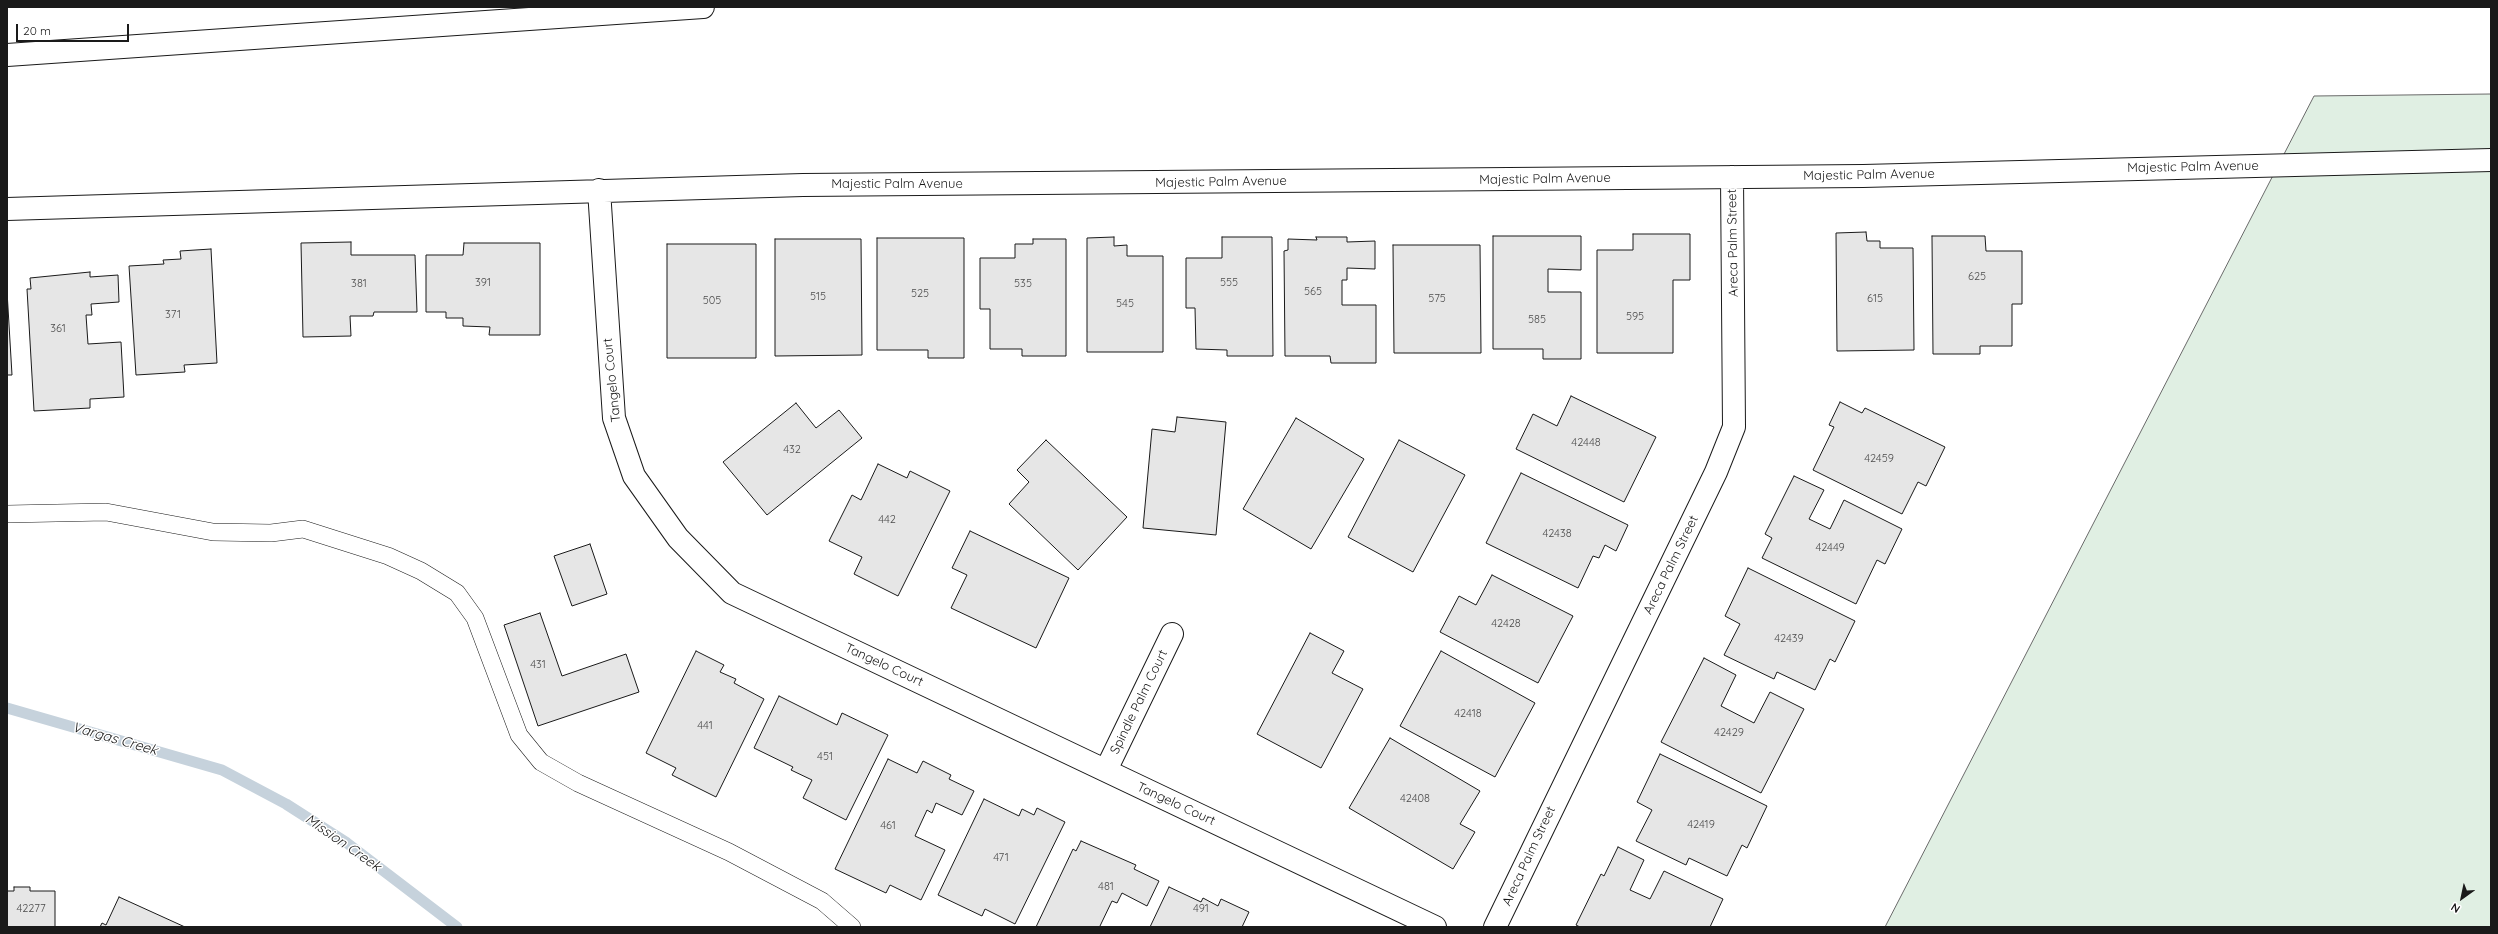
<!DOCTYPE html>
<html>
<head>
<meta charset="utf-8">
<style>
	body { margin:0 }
	#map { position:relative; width:2498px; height:934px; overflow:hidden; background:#fff; font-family:Quicksand,sans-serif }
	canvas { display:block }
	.frame { position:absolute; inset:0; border:8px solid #1a1a1a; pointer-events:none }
	.north { position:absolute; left:2442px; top:878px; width:40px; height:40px; -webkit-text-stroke:3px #fff; paint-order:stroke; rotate:213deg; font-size:11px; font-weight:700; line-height:16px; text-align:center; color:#1a1a1a }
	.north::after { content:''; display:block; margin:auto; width:14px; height:18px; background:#1a1a1a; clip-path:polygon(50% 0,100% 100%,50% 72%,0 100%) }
	.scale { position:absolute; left:16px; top:24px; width:113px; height:18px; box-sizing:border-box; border:2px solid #1a1a1a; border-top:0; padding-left:5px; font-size:12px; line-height:14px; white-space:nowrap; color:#1a1a1a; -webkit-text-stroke:3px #fff; paint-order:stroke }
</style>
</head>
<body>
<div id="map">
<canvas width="2498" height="934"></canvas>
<div class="frame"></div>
<div class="north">N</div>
<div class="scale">20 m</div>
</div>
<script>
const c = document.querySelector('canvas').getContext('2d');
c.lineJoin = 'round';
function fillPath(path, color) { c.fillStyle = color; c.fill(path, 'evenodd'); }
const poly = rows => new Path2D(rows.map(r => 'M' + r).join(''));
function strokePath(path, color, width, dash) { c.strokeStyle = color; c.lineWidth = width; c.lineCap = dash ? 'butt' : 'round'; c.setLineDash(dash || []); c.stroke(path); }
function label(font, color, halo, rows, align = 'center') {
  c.font = font + ' Quicksand,sans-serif'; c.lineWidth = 3; c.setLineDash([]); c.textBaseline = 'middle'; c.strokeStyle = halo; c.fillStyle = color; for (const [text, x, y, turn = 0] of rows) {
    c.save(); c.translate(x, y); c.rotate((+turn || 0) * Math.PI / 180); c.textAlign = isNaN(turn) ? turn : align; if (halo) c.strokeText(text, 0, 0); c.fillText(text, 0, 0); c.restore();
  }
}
const green = poly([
	[2491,94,2491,927,1885,927,2314,96,2491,94]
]);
fillPath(green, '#e0efe3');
strokePath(green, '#6a6a6a', 1);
strokePath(poly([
	[7,708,222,770,286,804,347,843,457,927]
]), '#c6d2dc', 11);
const building = poly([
	[1866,232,1867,241,1880,241,1880,248,1913,248,1914,350,1837,351,1836,233,1866,232],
	[1633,234,1690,234,1690,280,1673,280,1673,353,1597,353,1597,250,1633,250,1633,234],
	[1493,236,1581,236,1581,270,1548,269,1548,292,1581,292,1581,359,1543,359,1543,349,1493,349,1493,236],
	[1932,236,1985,236,1986,251,2022,251,2022,304,2012,304,2012,346,1980,346,1980,354,1933,354,1932,236],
	[1114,237,1114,246,1127,245,1127,256,1163,256,1163,352,1087,352,1087,238,1114,237],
	[1222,237,1272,237,1273,356,1227,356,1227,350,1196,349,1195,308,1186,308,1186,258,1222,258,1222,237],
	[1316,237,1347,237,1347,242,1375,241,1375,269,1347,268,1347,280,1342,280,1342,305,1376,305,1376,363,1331,363,1330,356,1285,356,1284,251,1288,250,1288,239,1317,240,1316,237],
	[877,238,964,238,964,358,928,358,928,350,877,350,877,238],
	[775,239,861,239,862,355,775,356,775,239],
	[1033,239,1066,239,1066,356,1022,356,1022,349,990,349,990,309,980,309,980,258,1015,258,1015,244,1033,244,1033,239],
	[351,242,351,255,415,255,417,312,374,312,373,316,350,316,351,336,303,337,301,243,351,242],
	[464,243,540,243,540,335,489,335,490,327,463,326,463,318,446,318,446,312,426,312,426,255,463,255,464,243],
	[667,244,756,244,756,358,667,358,667,244],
	[1393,245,1480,245,1481,353,1394,353,1393,245],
	[211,249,217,363,184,365,185,372,136,375,129,266,164,264,163,260,181,259,180,251,211,249],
	[90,272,90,277,118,275,119,302,91,304,92,315,86,315,88,344,121,342,124,397,90,399,90,408,34,411,27,289,31,289,30,278,90,272],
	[7,291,12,375,7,375,7,291],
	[1571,396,1656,437,1624,502,1516,449,1533,414,1557,426,1571,396],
	[1840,402,1862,413,1865,408,1945,447,1926,486,1918,482,1902,514,1813,470,1834,427,1829,425,1840,402],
	[796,403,816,428,839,410,862,438,767,515,723,462,796,403],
	[1177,417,1226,422,1216,535,1143,528,1152,429,1175,432,1177,417],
	[1296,418,1364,459,1311,549,1243,509,1296,418],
	[1046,440,1127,517,1078,570,1009,504,1029,482,1017,470,1046,440],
	[1399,440,1465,475,1413,572,1348,537,1399,440],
	[878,464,907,478,910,471,950,491,898,596,854,574,862,557,829,541,852,495,861,500,878,464],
	[1521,473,1628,525,1616,551,1605,545,1599,558,1593,556,1578,588,1486,543,1521,473],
	[1794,476,1824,490,1809,519,1830,529,1844,500,1902,529,1885,564,1877,560,1856,604,1762,558,1772,538,1765,534,1794,476],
	[970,531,1069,578,1036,648,951,608,967,575,952,568,970,531],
	[590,544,607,594,572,606,554,556,590,544],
	[1748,568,1855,621,1835,662,1830,659,1815,690,1777,672,1774,679,1724,655,1740,624,1725,616,1748,568],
	[1492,575,1573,616,1538,683,1440,632,1459,596,1476,605,1492,575],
	[540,613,562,676,626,654,639,692,538,726,504,625,540,613],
	[1310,633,1344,651,1332,673,1363,689,1321,768,1257,734,1310,633],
	[696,651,724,665,720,672,736,679,734,683,764,699,716,797,672,775,676,768,646,753,696,651],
	[1441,651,1535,703,1495,777,1400,726,1441,651],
	[1704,658,1736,675,1721,706,1754,723,1770,692,1804,709,1761,793,1661,742,1704,658],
	[779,696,837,725,842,713,888,735,846,820,803,798,812,780,791,770,793,767,754,748,779,696],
	[1390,738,1480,791,1460,824,1475,832,1453,869,1349,808,1390,738],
	[1660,754,1767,806,1747,848,1742,845,1727,876,1689,858,1686,865,1636,841,1652,810,1637,802,1660,754],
	[888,759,917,773,923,761,951,775,949,779,974,791,962,815,936,803,932,813,927,810,915,836,945,850,921,900,890,885,886,893,835,869,888,759],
	[984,799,1019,816,1022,809,1034,815,1037,808,1065,822,1015,924,985,909,982,916,938,895,984,799],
	[1081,841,1136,865,1134,869,1159,881,1147,906,1122,893,1117,903,1112,901,1100,926,1101,927,1036,927,1073,849,1076,851,1081,841],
	[1618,847,1644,860,1630,890,1650,899,1664,871,1723,899,1710,927,1580,927,1576,925,1601,874,1604,876,1618,847],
	[14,887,30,887,30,891,55,891,55,927,7,927,7,891,14,891,14,887],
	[1169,887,1201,902,1203,898,1218,906,1221,899,1249,912,1242,927,1150,927,1169,887],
	[119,897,185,927,100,927,102,923,106,925,119,897]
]);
fillPath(building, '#e6e6e6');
strokePath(building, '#1a1a1a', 1);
const service = poly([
	[7,514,106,512,213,532,271,533,303,529,388,556,421,571,457,593,475,618,519,735,541,762,578,783,729,852,822,901,852,927]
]);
const minor = poly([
	[599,190,614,418,634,476,678,538,732,593,1435,927],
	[7,209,803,185,1863,176,2491,160],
	[1106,770,1172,634],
	[1495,927,1716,472,1734,427,1732,177]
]);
const motorway = poly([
	[7,55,703,7]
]);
strokePath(service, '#1a1a1a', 18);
strokePath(minor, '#1a1a1a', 24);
strokePath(motorway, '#1a1a1a', 24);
strokePath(service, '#fff', 17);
strokePath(minor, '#fff', 22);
strokePath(motorway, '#fff', 22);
label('11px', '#4d4d4d', null, [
	["625",1977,277],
	["391",483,283],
	["555",1229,283],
	["381",359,284],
	["535",1023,284],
	["565",1313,292],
	["525",920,294],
	["515",818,297],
	["575",1437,299],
	["615",1875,299],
	["505",712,301],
	["545",1125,304],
	["371",173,315],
	["595",1635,317],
	["585",1537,320],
	["361",58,329],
	["42448",1586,443],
	["432",792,450],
	["42459",1879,459],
	["442",887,520],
	["42438",1557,534],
	["42449",1830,548],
	["42428",1506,624],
	["42439",1789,639],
	["431",538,665],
	["42418",1468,714],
	["441",705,726],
	["42429",1729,733],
	["451",825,757],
	["42408",1415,799],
	["42419",1701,825],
	["461",888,826],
	["471",1001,858],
	["481",1106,887],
	["42277",31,909],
	["491",1201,909]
]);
label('13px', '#1a1a1a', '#fff', [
	["Majestic Palm Avenue",2193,167,-1],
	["Majestic Palm Avenue",1869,175,-1],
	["Majestic Palm Avenue",1545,179,-1],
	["Majestic Palm Avenue",1221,182,-1],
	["Majestic Palm Avenue",897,184],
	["Areca Palm Street",1733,243,-91],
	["Tangelo Court",612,380,-96],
	["Areca Palm Street",1671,565,-64],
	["Tangelo Court",884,665,25],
	["Spindle Palm Court",1139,702,-64],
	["Tangelo Court",1176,804,25],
	["Areca Palm Street",1529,856,-65]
]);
label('italic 14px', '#1a1a1a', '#fff', [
	["Vargas Creek",115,739,16],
	["Mission Creek",343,843,35]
]);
</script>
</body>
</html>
